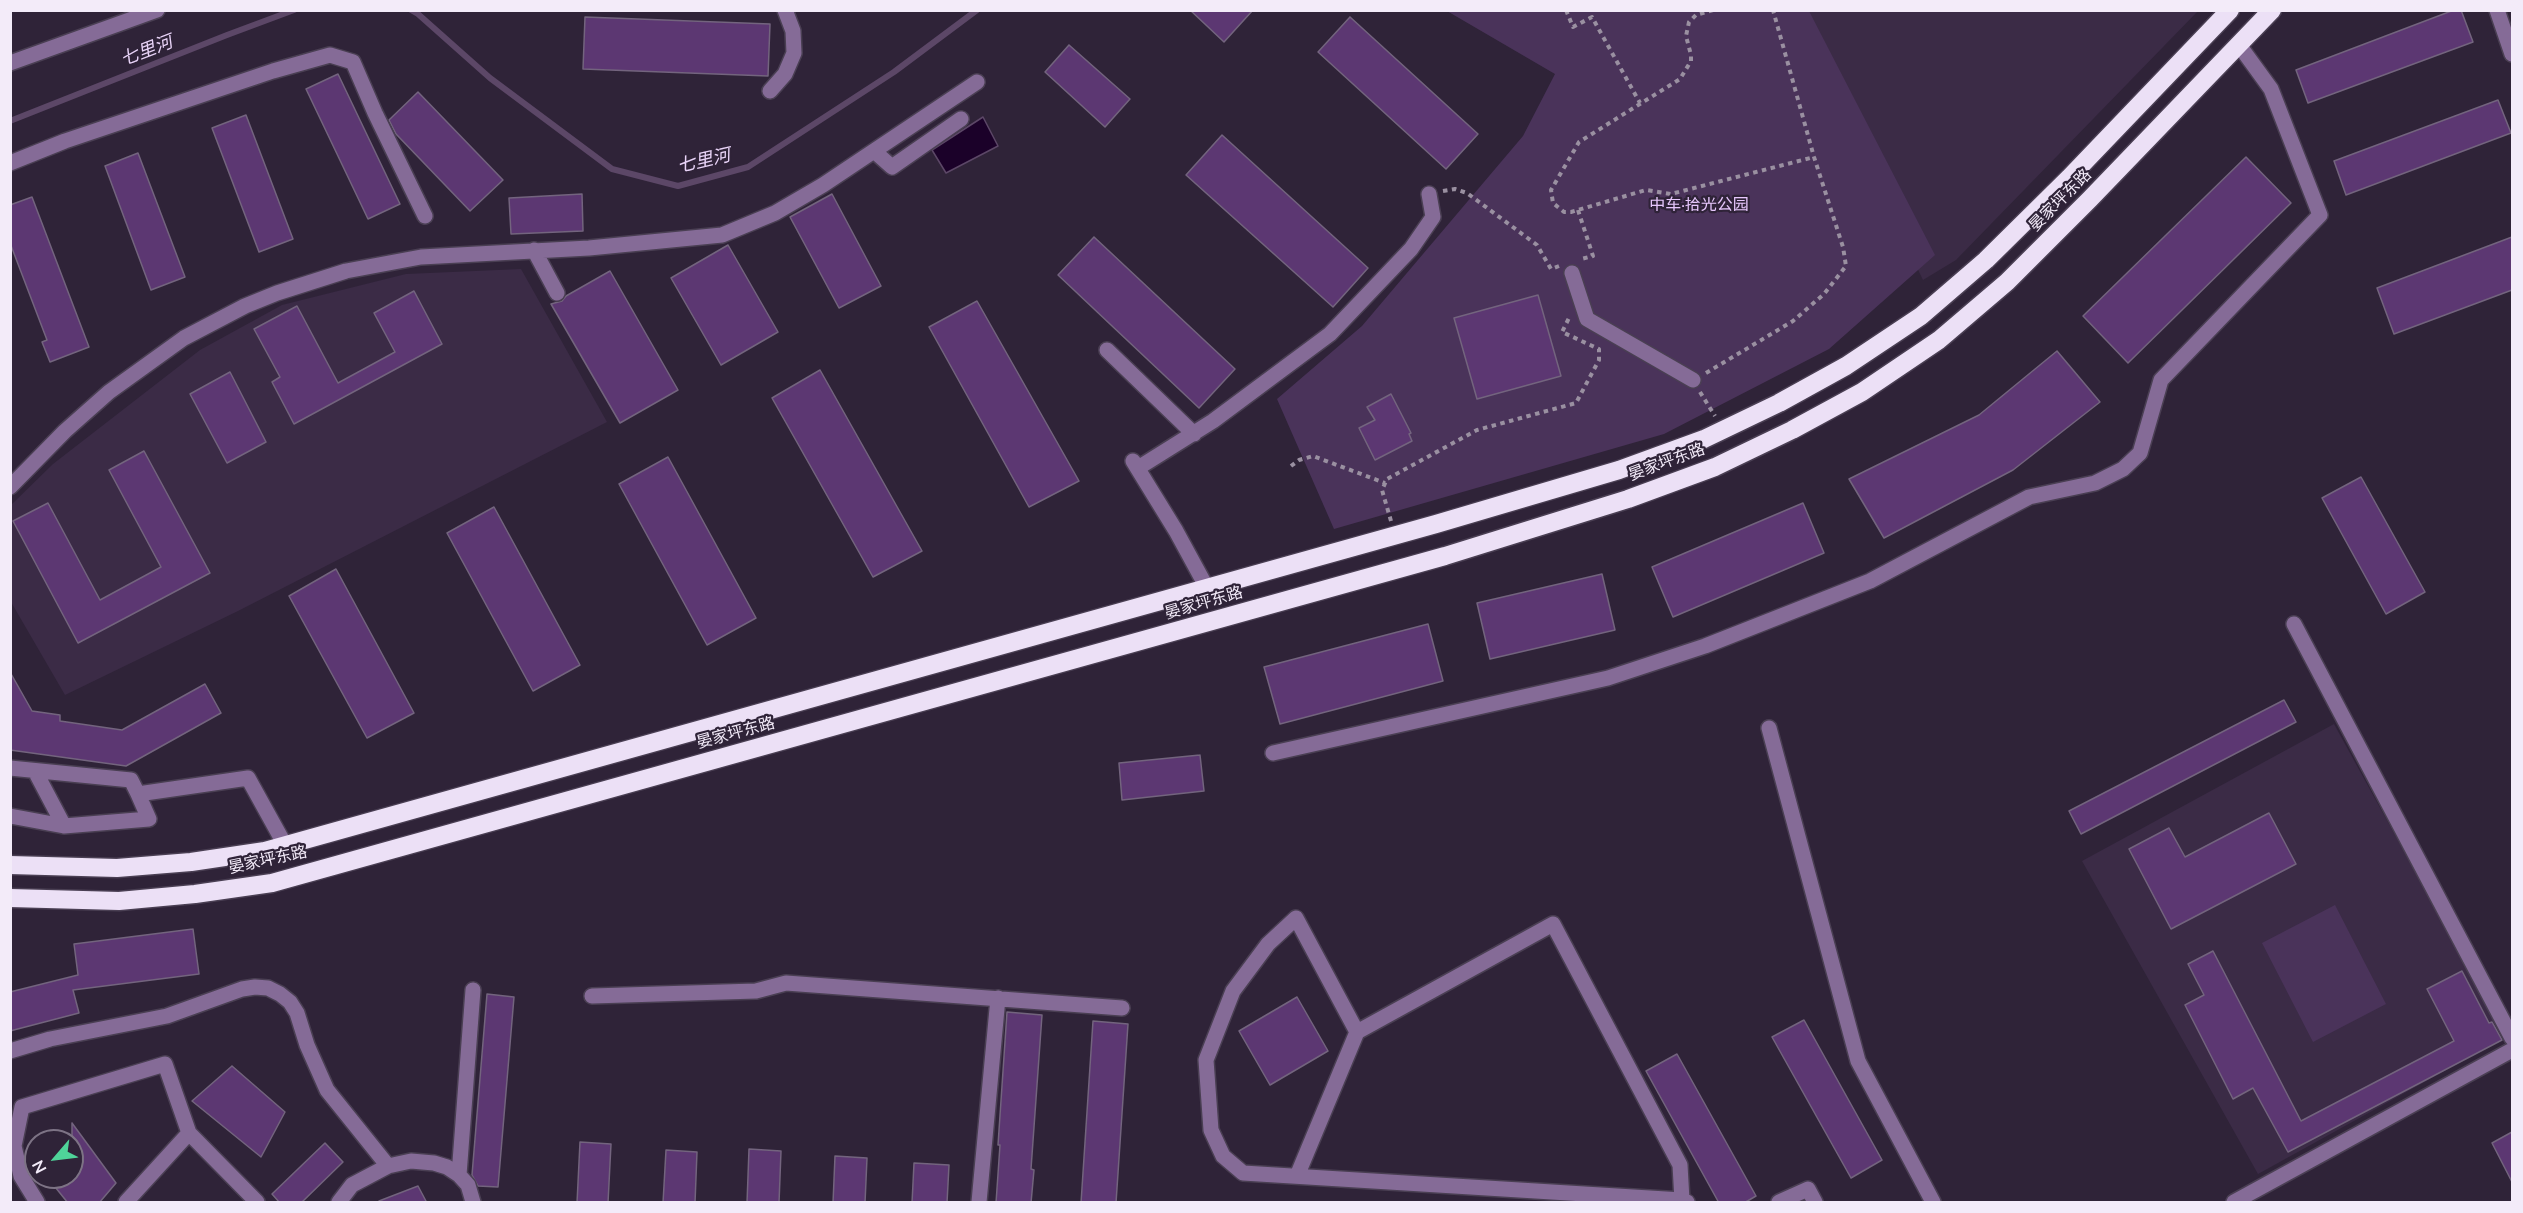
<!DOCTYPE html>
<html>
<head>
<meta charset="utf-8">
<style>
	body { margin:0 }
	#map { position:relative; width:2523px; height:1213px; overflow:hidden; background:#2f2338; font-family:"Nunito Sans",sans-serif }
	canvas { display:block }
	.frame { position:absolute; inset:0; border:12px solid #f3ebf9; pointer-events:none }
	.north { position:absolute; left:24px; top:1129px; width:60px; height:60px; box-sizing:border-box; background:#2f2338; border:2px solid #7d7385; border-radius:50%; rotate:242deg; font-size:16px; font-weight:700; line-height:24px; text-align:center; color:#f3ebf9 }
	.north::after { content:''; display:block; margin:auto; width:21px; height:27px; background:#4fd399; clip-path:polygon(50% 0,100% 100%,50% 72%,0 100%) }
</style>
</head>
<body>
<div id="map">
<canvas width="2523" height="1213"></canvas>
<div class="frame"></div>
<div class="north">N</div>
</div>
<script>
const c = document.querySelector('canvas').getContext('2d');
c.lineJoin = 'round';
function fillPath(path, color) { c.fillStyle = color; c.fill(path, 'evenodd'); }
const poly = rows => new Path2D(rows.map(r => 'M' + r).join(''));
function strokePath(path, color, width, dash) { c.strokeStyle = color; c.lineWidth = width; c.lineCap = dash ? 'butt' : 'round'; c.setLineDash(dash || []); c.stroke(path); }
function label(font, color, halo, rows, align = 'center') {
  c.font = font + ' "Nunito Sans","Noto Sans SC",sans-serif'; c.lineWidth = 4.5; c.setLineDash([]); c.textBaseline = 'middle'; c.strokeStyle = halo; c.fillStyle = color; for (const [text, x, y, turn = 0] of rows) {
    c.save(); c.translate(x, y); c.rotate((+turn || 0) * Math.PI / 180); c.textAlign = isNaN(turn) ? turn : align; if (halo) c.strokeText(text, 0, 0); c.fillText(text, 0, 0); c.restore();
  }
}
fillPath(poly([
	[1793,11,2198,11,1956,260,1923,280],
	[521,269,607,422,238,611,65,695,11,602,10,506,53,464,200,350,282,305,406,274],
	[2334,724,2506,1037,2258,1174,2082,861]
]), '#3b2b46');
fillPath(poly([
	[1447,11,1809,11,1935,255,1829,349,1664,434,1334,529,1277,399,1362,326,1523,136,1555,74],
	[2335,905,2386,1004,2313,1042,2262,943]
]), '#4a335a');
const water = poly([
	[983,117,998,146,946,173,932,150,983,117]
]);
fillPath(water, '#1b0129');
strokePath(water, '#5c4767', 1.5);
strokePath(poly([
	[411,10,418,14,490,78,612,169,678,186,748,167,894,72,977,10],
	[10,121,227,35,294,10]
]), '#5c4767', 6);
const building = poly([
	[1190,10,1253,10,1224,42,1190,10],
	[2454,10,2461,10,2473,42,2308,103,2296,70,2454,10],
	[585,17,770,24,768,76,583,69,585,17],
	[1350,17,1478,134,1446,169,1318,52,1350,17],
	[1069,45,1130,99,1105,127,1045,72,1069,45],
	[338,74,400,204,368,219,306,89,338,74],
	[418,92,503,180,470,211,396,134,389,120,418,92],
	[2498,100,2511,133,2346,195,2334,161,2498,100],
	[246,115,293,239,259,252,212,128,246,115],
	[1222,135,1368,268,1333,307,1186,175,1222,135],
	[138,153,185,277,151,290,105,166,138,153],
	[2246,157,2291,203,2128,363,2083,316,2246,157],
	[582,194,583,231,511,234,509,198,582,194],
	[832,194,881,286,839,308,790,217,832,194],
	[32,197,89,347,50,362,42,342,47,340,10,243,10,205,32,197],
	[1094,237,1235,369,1199,408,1058,275,1094,237],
	[2512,237,2512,290,2394,334,2377,288,2512,237],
	[728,245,778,332,721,365,671,278,728,245],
	[610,271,678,390,620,423,551,304,562,301,566,296,610,271],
	[414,291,442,344,294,424,272,382,280,377,254,329,297,306,338,383,395,352,374,313,414,291],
	[1538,295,1561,376,1477,399,1454,318,1538,295],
	[977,301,1079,481,1029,507,929,327,977,301],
	[2057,351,2100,402,2013,470,1884,538,1849,479,1979,415,2057,351],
	[820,370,922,551,873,577,772,398,820,370],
	[230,372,266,442,227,463,190,394,230,372],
	[1391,394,1411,433,1409,434,1412,441,1375,460,1359,428,1375,420,1367,407,1391,394],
	[144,451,210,573,78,643,13,521,48,503,100,600,161,567,109,470,144,451],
	[668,457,756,618,707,645,619,484,668,457],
	[2361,477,2425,592,2386,614,2322,498,2361,477],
	[1803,503,1824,553,1673,617,1652,567,1803,503],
	[494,507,580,665,533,691,447,533,494,507],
	[336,569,414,713,367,738,289,596,336,569],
	[1602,574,1615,630,1490,659,1477,603,1602,574],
	[1428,624,1443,681,1280,724,1264,667,1428,624],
	[10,672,32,711,60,715,60,721,122,730,205,684,221,713,126,766,10,750,10,672],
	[2284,700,2296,722,2081,834,2069,811,2284,700],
	[1200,755,1204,791,1122,800,1119,763,1200,755],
	[2269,813,2296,864,2171,929,2129,849,2169,828,2185,857,2269,813],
	[193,929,199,974,73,990,79,1013,10,1031,10,992,78,975,74,944,193,929],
	[2213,951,2301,1121,2454,1041,2427,989,2462,971,2489,1023,2492,1022,2502,1040,2288,1152,2253,1088,2233,1099,2185,1005,2204,995,2188,964,2213,951],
	[487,994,514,997,498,1187,478,1186,472,1175,487,994],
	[1297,997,1328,1051,1270,1085,1239,1031,1297,997],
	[1007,1012,1042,1015,1031,1169,1034,1170,1031,1203,996,1203,1000,1145,998,1145,1007,1012],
	[1804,1020,1882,1160,1851,1178,1772,1037,1804,1020],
	[1093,1021,1128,1024,1116,1203,1081,1203,1093,1021],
	[1677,1054,1756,1196,1744,1203,1719,1203,1646,1071,1677,1054],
	[232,1066,285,1112,261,1157,192,1101,232,1066],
	[72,1123,116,1183,99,1203,68,1203,47,1177,72,1177,72,1123],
	[2512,1132,2512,1182,2492,1143,2512,1132],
	[580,1142,611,1144,608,1203,577,1203,580,1142],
	[325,1143,343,1162,301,1203,280,1203,272,1194,325,1143],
	[749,1149,781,1151,779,1203,747,1203,749,1149],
	[666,1150,697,1152,695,1203,663,1203,666,1150],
	[835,1156,867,1158,865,1203,833,1203,835,1156],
	[914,1163,949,1165,947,1203,912,1203,914,1163],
	[418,1186,427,1203,380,1203,379,1201,418,1186]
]);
fillPath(building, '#5c3772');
strokePath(building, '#73647e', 1.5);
const minor = poly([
	[2497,10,2512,54],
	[10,63,157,10],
	[770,91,785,74,794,53,793,31,785,10],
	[874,151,892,167,961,119],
	[10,163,65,141,273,71,330,55,353,62,375,113,425,216],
	[534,250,557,293],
	[1572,273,1587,319,1693,380],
	[1107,350,1194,434],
	[1133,461,1176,531,1207,588],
	[1138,468,1213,421,1330,334,1411,249,1433,217,1429,194],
	[10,487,65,431,109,392,184,338,245,306,277,293,346,271,421,257,589,248,722,235,775,213,823,185,977,82],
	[2294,624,2512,1038],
	[1769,728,1858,1061,1933,1202],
	[1273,753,1608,678,1705,646,1870,581,2029,497,2095,483,2123,469,2140,453,2161,380,2320,215,2271,89,2239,45],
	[10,768,131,780,138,794,248,778,285,845],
	[35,771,64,826],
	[10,816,64,826,149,819,138,794],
	[592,996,756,991,786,983,1122,1008],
	[1357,1032,1296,918,1268,944,1233,991,1206,1060,1211,1130,1223,1156,1243,1173,1682,1200,1687,1202],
	[10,1051,50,1039,167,1016,242,989,255,987,268,988,280,994,290,1002,297,1013,307,1045,327,1090,388,1166],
	[459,1175,473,990],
	[1297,1176,1357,1032,1553,924,1680,1165,1682,1200],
	[37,1202,21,1176,14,1146,22,1107,165,1064,189,1133,257,1202],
	[126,1202,189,1133],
	[339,1202,352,1185,388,1166,411,1161,434,1163,447,1167,459,1175,468,1185,473,1202],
	[979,1202,998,998],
	[1779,1202,1808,1189,1815,1202],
	[2234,1202,2512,1050]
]);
const highway = poly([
	[10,865,117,868,191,862,265,851,1436,524,1619,470,1704,439,1779,403,1846,366,1921,316,1986,260,2069,178,2230,10],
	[10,898,119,901,195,894,272,883,1445,556,1628,499,1715,467,1792,430,1862,392,1939,340,2007,282,2090,199,2272,10]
]);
strokePath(minor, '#4a3f53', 18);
strokePath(highway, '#4a3f53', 21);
strokePath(poly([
	[1566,10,1573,27,1592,17,1640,103],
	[1713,10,1696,15,1689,22,1686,36,1691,55,1691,61,1680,79,1579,142,1551,190,1553,203,1564,212,1571,212,1646,190,1671,194,1814,157],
	[1443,191,1455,189,1467,193,1537,245,1551,269,1559,266],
	[1578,210,1593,256,1581,259],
	[1706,373,1793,321,1824,294,1846,266,1843,247,1814,157,1773,10],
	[1700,392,1715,416],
	[1291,466,1299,460,1313,456,1385,483],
	[1391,521,1382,490,1387,479,1477,430,1576,403,1599,360,1599,349,1562,332,1569,318]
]), '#9a90a1', 4, [4.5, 4.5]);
strokePath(minor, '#856b97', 15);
strokePath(highway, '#ece0f6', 18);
label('16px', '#f3ebf9', '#2f2338', [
	["晏家坪东路",2061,201,-45],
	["晏家坪东路",1667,463,-20],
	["晏家坪东路",1204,604,-16],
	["晏家坪东路",736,734,-15],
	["晏家坪东路",268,861,-12]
]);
label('16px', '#e7c7fd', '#2f2338', [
	["中车·拾光公园",1699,206]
]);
label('italic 18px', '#e9d4f8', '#2f2338', [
	["七里河",147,52,-21],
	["七里河",704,162,-13]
]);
</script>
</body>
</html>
